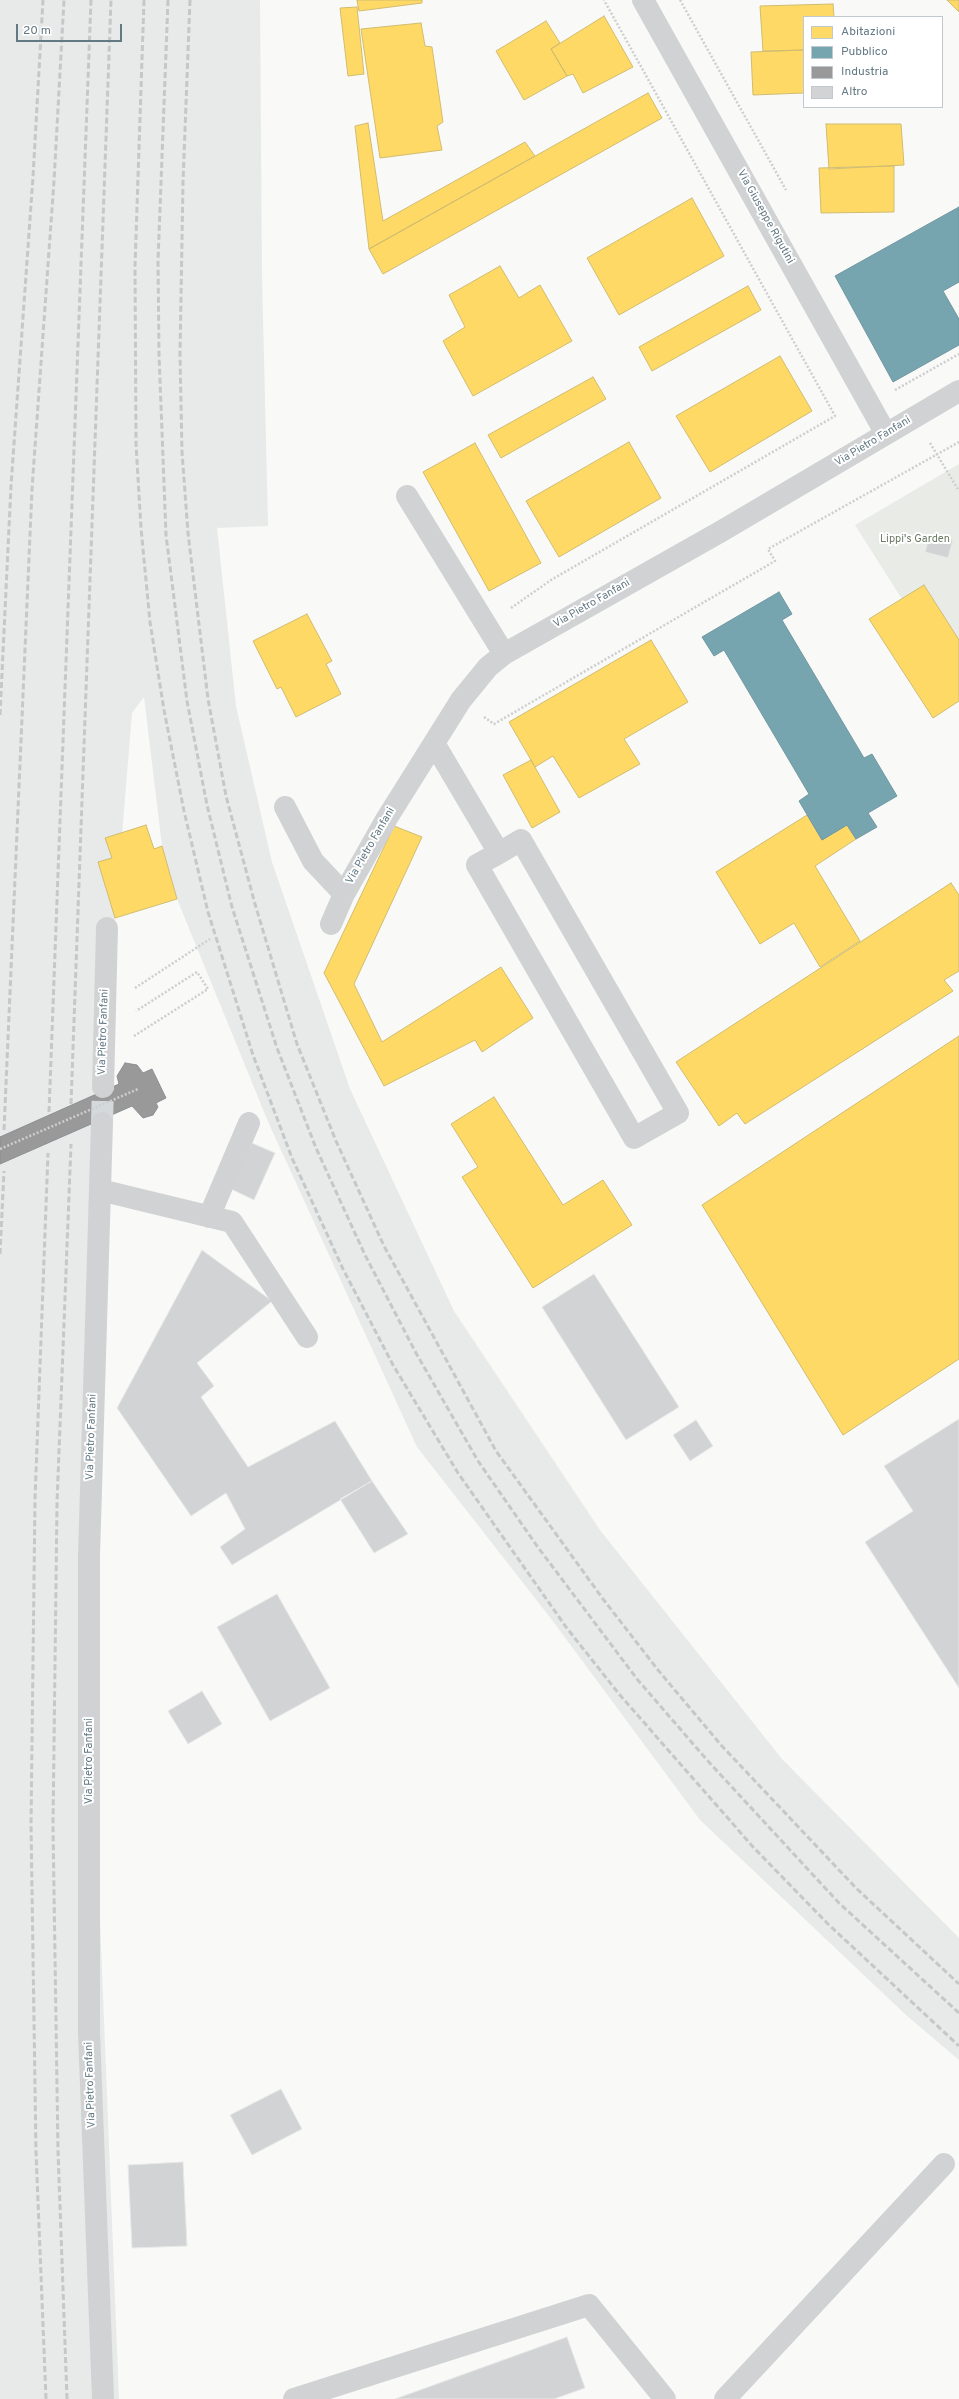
<!DOCTYPE html>
<html>
<head>
<meta charset="utf-8">
<style>
	body { margin:0 }
	#map { position:relative; width:959px; height:2399px; overflow:hidden; background:#f9f9f8; font-family:Overpass,sans-serif }
	canvas { display:block }
	.legend { position:absolute; left:803px; top:16px; width:140px; height:92px; box-sizing:border-box; background:#fff; border:1px solid #c1c9ce; margin:0; padding:5px 7px; list-style:none; font-size:12px; color:#637984 }
	.legend li { display:flex; align-items:center; gap:8px; height:20px }
	.legend b { width:20px; border:1px solid #c1c9ce }
	.scale { position:absolute; left:16px; top:24px; width:106px; height:18px; box-sizing:border-box; border:2px solid #637984; border-top:0; padding-left:5px; font-size:12px; line-height:14px; white-space:nowrap; color:#637984; -webkit-text-stroke:3px #fff; paint-order:stroke }
</style>
</head>
<body>
<div id="map">
<canvas width="959" height="2399"></canvas>
<ul class="legend">
<li><b style="height:11px;background:#ffd966"></b>Abitazioni</li>
<li><b style="height:11px;background:#76a5af"></b>Pubblico</li>
<li><b style="height:11px;background:#999"></b>Industria</li>
<li><b style="height:11px;background:#d1d3d4"></b>Altro</li>
</ul>
<div class="scale">20 m</div>
</div>
<script>
const c = document.querySelector('canvas').getContext('2d');
c.lineJoin = 'round';
function fillPath(path, color) { c.fillStyle = color; c.fill(path, 'evenodd'); }
const poly = rows => new Path2D(rows.map(r => 'M' + r).join(''));
function strokePath(path, color, width, dash) { c.strokeStyle = color; c.lineWidth = width; c.lineCap = dash ? 'butt' : 'round'; c.setLineDash(dash || []); c.stroke(path); }
function label(font, color, halo, rows, align = 'center') {
  c.font = font + ' Overpass,sans-serif'; c.lineWidth = 4; c.setLineDash([]); c.textBaseline = 'middle'; c.strokeStyle = halo; c.fillStyle = color; for (const [text, x, y, turn = 0] of rows) {
    c.save(); c.translate(x, y); c.rotate((+turn || 0) * Math.PI / 180); c.textAlign = isNaN(turn) ? turn : align; if (halo) c.strokeText(text, 0, 0); c.fillText(text, 0, 0); c.restore();
  }
}
fillPath(poly([
	[0,0,260,0,262,276,268,526,217,528,236,706,272,862,350,1089,454,1311,600,1530,782,1759,959,1938,959,2060,906,2015,700,1820,552,1620,417,1447,269,1124,177,899,162,846,144,697,132,713,104,1055,97,1843,119,2399,0,2399]
]), '#e8e9e9');
fillPath(poly([
	[959,464,959,644,912,615,855,525]
]), '#e9ece6');
const homes = poly([
	[357,0,422,0,422,3,359,11,357,0],
	[947,0,959,0,959,12,947,0],
	[833,4,834,17,804,17,804,50,763,51,760,6,833,4],
	[357,7,364,74,348,76,340,8,357,7],
	[604,16,633,67,583,93,573,74,567,76,551,49,604,16],
	[546,21,560,43,551,49,567,76,524,100,496,51,546,21],
	[421,23,425,46,432,47,443,122,437,126,442,150,380,158,361,29,421,23],
	[804,50,804,93,753,95,751,52,804,50],
	[648,93,662,118,383,274,369,249,648,93],
	[368,123,383,221,525,142,535,156,369,249,355,126,368,123],
	[826,124,901,124,904,165,829,169,826,124],
	[894,166,894,212,821,213,819,168,894,166],
	[692,198,724,256,619,315,587,258,692,198],
	[500,266,519,298,540,285,572,341,473,396,443,341,465,327,449,295,500,266],
	[748,286,761,310,652,371,639,347,748,286],
	[780,356,812,411,710,472,676,416,780,356],
	[593,377,606,399,501,458,488,435,593,377],
	[629,442,661,498,559,557,526,501,629,442],
	[475,443,541,563,489,591,423,472,475,443],
	[924,585,959,640,959,701,933,718,869,619,924,585],
	[307,614,332,661,326,664,341,694,296,717,281,687,277,689,253,641,307,614],
	[651,640,688,702,624,739,640,764,579,798,553,756,535,767,509,722,651,640],
	[531,760,560,812,532,828,503,775,531,760],
	[807,815,822,840,847,825,856,839,815,866,860,941,820,967,794,923,760,944,716,872,807,815],
	[146,825,154,849,162,846,177,899,115,918,98,862,112,858,105,838,146,825],
	[394,826,422,837,354,984,382,1042,501,967,533,1018,482,1052,475,1040,384,1086,324,973,394,826],
	[951,883,959,895,959,971,944,980,953,991,745,1124,737,1113,719,1126,676,1062,951,883],
	[959,1036,959,1359,843,1435,702,1205,959,1036],
	[494,1097,563,1205,603,1180,632,1225,533,1288,462,1177,478,1167,451,1124,494,1097]
]);
fillPath(homes, '#ffd966');
strokePath(homes, '#d0bc6f', 1);
const public = poly([
	[959,207,959,282,943,291,959,319,959,345,893,382,835,276,959,207],
	[779,592,792,614,782,620,864,758,872,754,897,796,868,813,877,827,856,839,847,825,822,840,799,801,809,794,724,650,714,656,702,637,779,592]
]);
fillPath(public, '#76a5af');
strokePath(public, '#7098a2', 1);
const industry = poly([
	[125,1063,137,1065,143,1073,152,1069,166,1098,156,1103,158,1107,153,1115,143,1118,132,1106,0,1164,0,1137,119,1084,117,1076,125,1063]
]);
fillPath(industry, '#999');
strokePath(industry, '#898f93', 1);
const building = poly([
	[930,534,953,540,948,558,925,552,930,534],
	[252,1143,275,1153,254,1200,231,1189,252,1143],
	[202,1250,272,1301,197,1363,214,1386,201,1397,248,1467,335,1421,372,1481,232,1565,220,1547,245,1529,226,1493,191,1516,117,1408,202,1250],
	[594,1274,679,1407,626,1440,542,1307,594,1274],
	[959,1419,959,1688,865,1542,913,1511,884,1466,959,1419],
	[696,1420,713,1446,690,1461,673,1435,696,1420],
	[372,1481,408,1534,374,1553,340,1499,372,1481],
	[277,1594,330,1688,270,1721,217,1627,277,1594],
	[202,1691,222,1724,188,1744,168,1711,202,1691],
	[281,2089,302,2129,252,2155,230,2115,281,2089],
	[183,2162,187,2246,132,2248,128,2165,183,2162],
	[567,2337,585,2388,554,2399,395,2399,567,2337]
]);
fillPath(building, '#d1d3d4');
strokePath(building, '#e8e8e8', 1);
strokePath(poly([
	[102,1123,103,1087]
]), '#d4d9db', 22, [22, 11]);
strokePath(poly([
	[680,0,786,190],
	[895,390,959,354],
	[930,443,959,491],
	[511,608,551,580,835,416,604,0],
	[484,717,494,724,775,561,768,549,959,442],
	[135,988,210,939],
	[134,1036,208,989,197,972,136,1011]
]), '#cececf', 2.5, [2, 2]);
strokePath(poly([
	[643,0,886,434],
	[407,496,504,654],
	[434,743,499,853,477,865,634,1138,678,1113,521,840,499,853],
	[285,807,313,861,344,894],
	[331,924,344,894,387,818,461,700,488,667,504,654,720,532,959,391],
	[103,1087,107,928],
	[102,1123,89,1556,89,2032,103,2399],
	[100,1190,232,1222,307,1337],
	[209,1217,249,1123],
	[294,2399,589,2305,665,2399],
	[725,2399,944,2164]
]), '#d1d2d3', 22);
strokePath(poly([
	[144,0,135,266,136,444,141,528,150,622,164,710,184,811,208,912,253,1055,292,1158,343,1269,393,1365,458,1473,566,1627,619,1694,754,1848,828,1924,959,2046],
	[168,0,158,261,159,354,166,535,187,701,207,805,232,907,277,1048,316,1148,365,1255,416,1353,478,1461,537,1546,637,1679,707,1760,839,1903,959,2013],
	[190,0,183,182,180,355,182,452,188,533,208,699,226,796,255,904,297,1044,336,1141,384,1246,496,1451,603,1599,658,1670,721,1745,856,1888,959,1984],
	[0,715,11,486,33,177,43,0],
	[71,1104,111,0],
	[49,1112,91,0],
	[4,1130,32,489,54,181,64,0],
	[0,1254,4,1171],
	[46,2399,36,2152,31,1824,35,1499,48,1153],
	[67,2399,58,2151,53,1826,57,1503,71,1144]
]), '#c5c8c8', 3, [6, 3]);
strokePath(poly([
	[0,1149,138,1089]
]), '#cececf', 2.5, [2, 2]);
label('11px', '#637984', '#fff', [
	["Via Giuseppe Rigutini",765,217,61],
	["Via Pietro Fanfani",873,442,-31],
	["Via Pietro Fanfani",592,604,-30],
	["Via Pietro Fanfani",371,846,-60],
	["Via Pietro Fanfani",104,1032,-88],
	["Via Pietro Fanfani",92,1437,-88],
	["Via Pietro Fanfani",90,1761,-90],
	["Via Pietro Fanfani",91,2085,-92]
]);
label('11px', '#6a7a63', '#fff', [
	["Lippi's Garden",915,540]
]);
</script>
</body>
</html>
